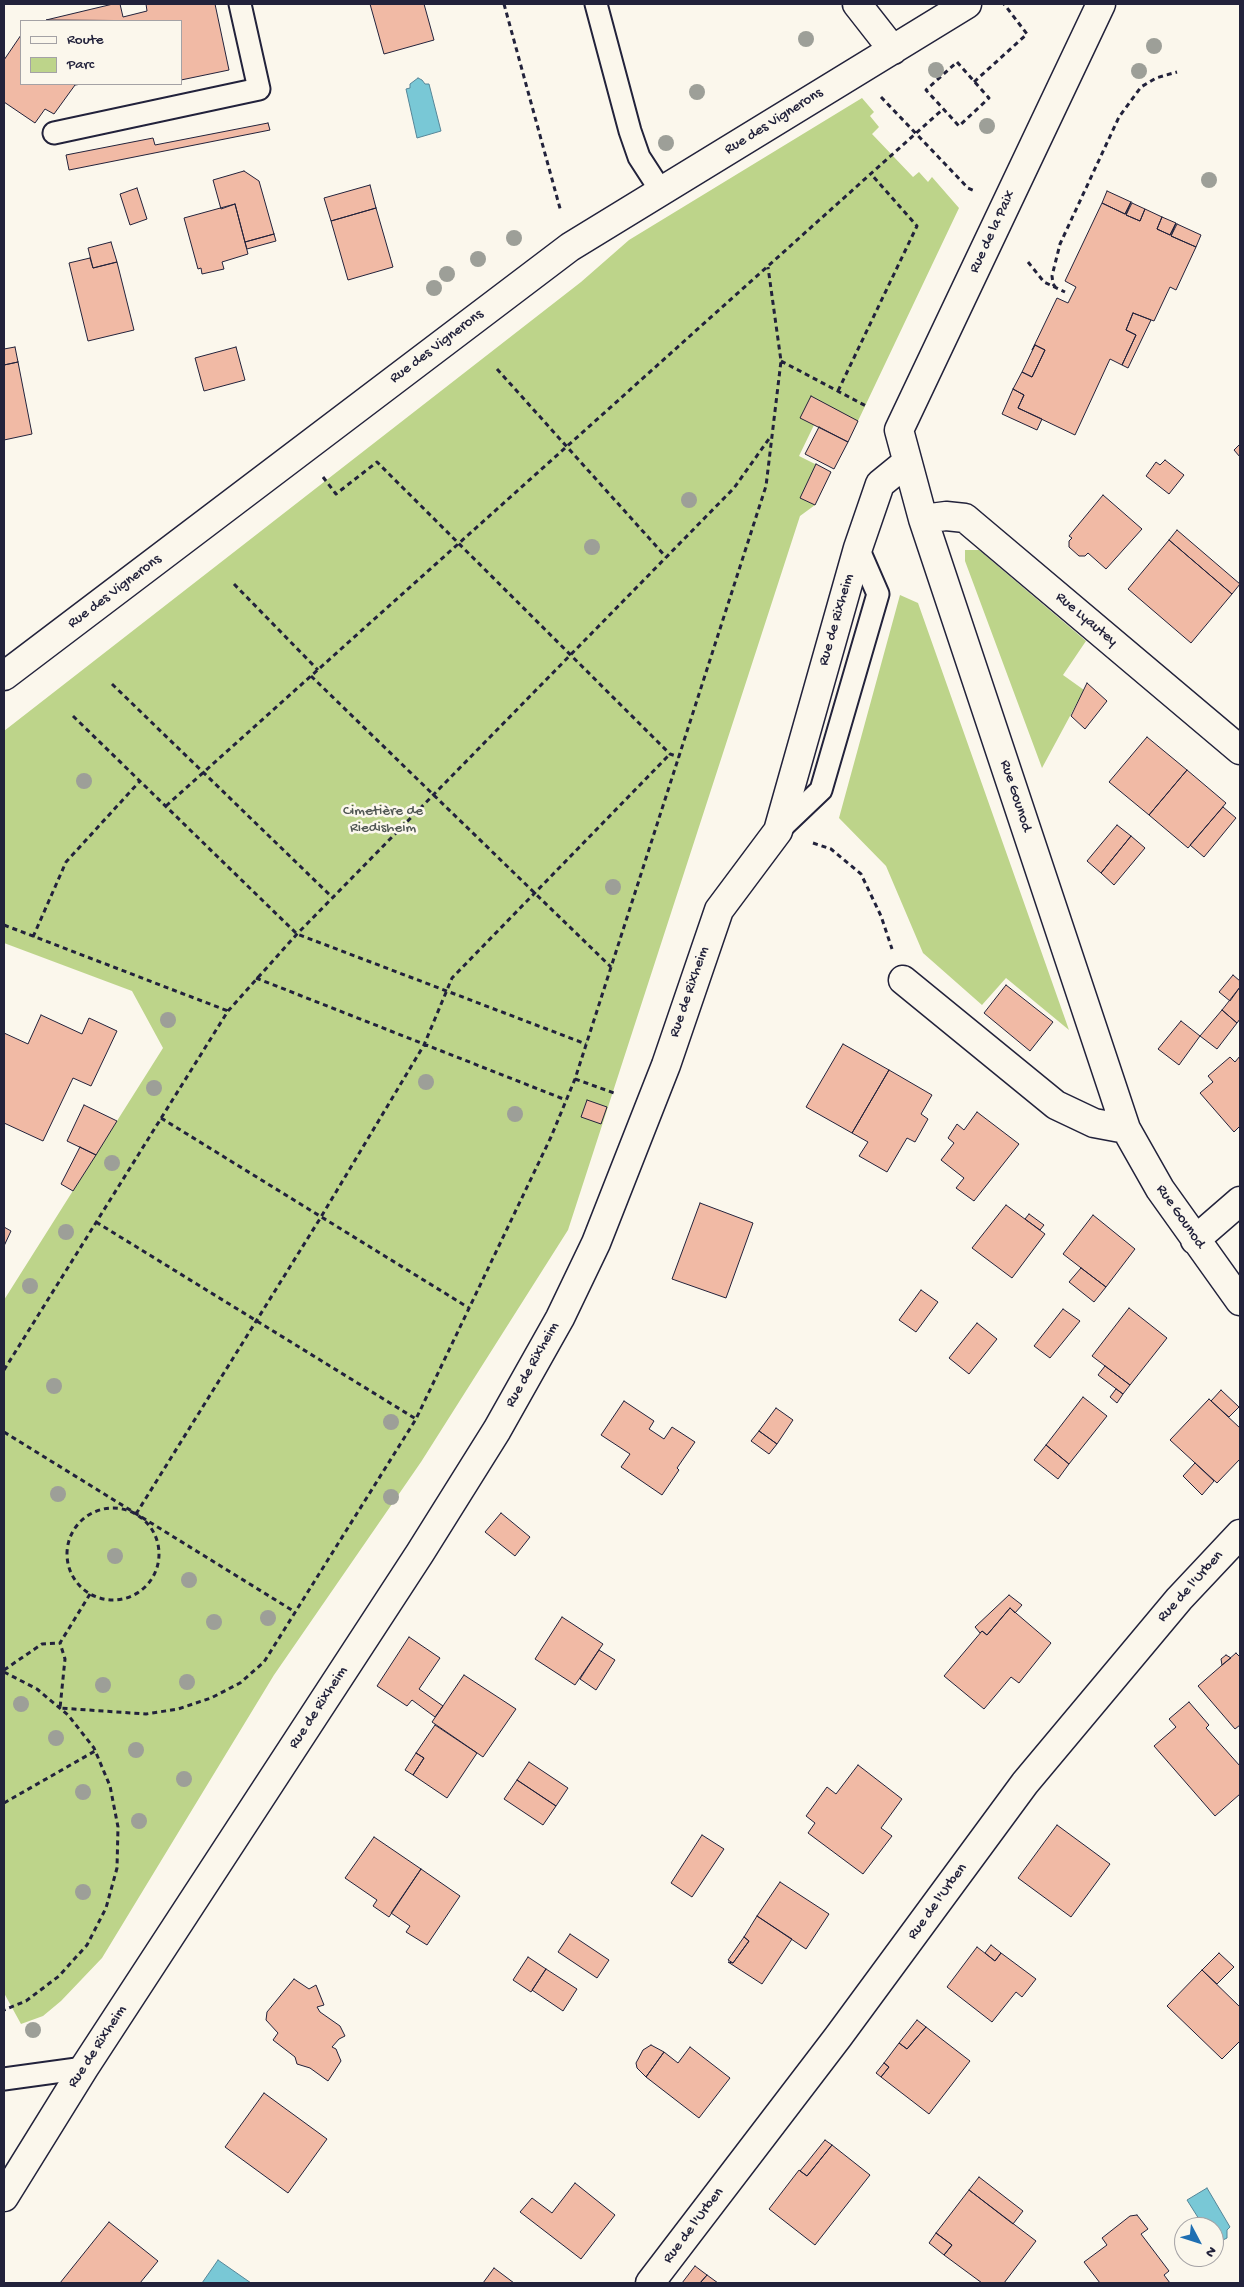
<!DOCTYPE html>
<html>
<head>
<meta charset="utf-8">
<style>
	body { margin:0 }
	#map { position:relative; width:1244px; height:2287px; overflow:hidden; background:#fbf7ec; font-family:"Gochi Hand",sans-serif }
	canvas { display:block }
	.frame { position:absolute; inset:0; border:5px solid #22223b; pointer-events:none }
	.legend { position:absolute; left:20px; top:20px; width:162px; height:65px; box-sizing:border-box; background:#fbf7ec; border:1px solid #a4a2a5; margin:0; padding:6px 9px; list-style:none; font-size:15px; color:#22223b }
	.legend li { display:flex; align-items:center; gap:10px; height:25px }
	.legend b { width:25px; border:1px solid #a4a2a5 }
	.north { position:absolute; left:1174px; top:2217px; width:50px; height:50px; box-sizing:border-box; background:#fbf7ec; border:1px solid #a4a2a5; border-radius:50%; rotate:130deg; font-size:14px; font-weight:700; line-height:20px; text-align:center; color:#22223b }
	.north::after { content:''; display:block; margin:auto; width:18px; height:22px; background:#1f6fb2; clip-path:polygon(50% 0,100% 100%,50% 72%,0 100%) }
</style>
</head>
<body>
<div id="map">
<canvas width="1244" height="2287"></canvas>
<div class="frame"></div>
<ul class="legend">
<li><b style="height:6px;background:#fbf7ec"></b>Route</li>
<li><b style="height:14px;background:#bdd48a"></b>Parc</li>
</ul>
<div class="north">N</div>
</div>
<script>
const c = document.querySelector('canvas').getContext('2d');
c.lineJoin = 'round';
function fillPath(path, color) { c.fillStyle = color; c.fill(path, 'evenodd'); }
const poly = rows => new Path2D(rows.map(r => 'M' + r).join(''));
function strokePath(path, color, width, dash) { c.strokeStyle = color; c.lineWidth = width; c.lineCap = dash ? 'butt' : 'round'; c.setLineDash(dash || []); c.stroke(path); }
function label(font, color, halo, rows, align = 'center') {
  c.font = font + ' "Gochi Hand",sans-serif'; c.lineWidth = 5; c.setLineDash([]); c.textBaseline = 'middle'; c.strokeStyle = halo; c.fillStyle = color; for (const [text, x, y, turn = 0] of rows) {
    c.save(); c.translate(x, y); c.rotate((+turn || 0) * Math.PI / 180); c.textAlign = isNaN(turn) ? turn : align; if (halo) c.strokeText(text, 0, 0); c.fillText(text, 0, 0); c.restore();
  }
}
fillPath(poly([
	[862,98,874,112,870,116,879,127,872,134,913,177,919,172,928,182,932,177,959,208,848,442,814,425,799,456,831,472,815,505,800,516,568,1230,421,1462,274,1675,102,1958,61,2001,43,2016,21,2024,4,1993,4,1300,163,1048,132,991,4,943,4,731,581,282,629,240],
	[965,550,979,550,1086,641,1063,675,1084,690,1042,768,965,561],
	[900,595,918,603,1069,1030,1006,978,982,1005,923,953,886,866,839,818]
]), '#bdd48a');
const water = poly([
	[418,78,422,80,425,84,429,84,441,131,417,138,406,89,410,88,410,84,418,78],
	[1207,2188,1230,2227,1227,2230,1227,2238,1223,2240,1214,2237,1214,2227,1204,2227,1187,2200,1207,2188],
	[218,2260,251,2283,202,2283,218,2260]
]);
fillPath(water, '#79c8d6');
strokePath(water, '#568698', 1);
const building = poly([
	[113,4,120,4,123,17,147,11,146,4,215,4,229,70,181,80,181,21,46,20,113,4],
	[370,4,424,4,434,40,384,54,370,4],
	[21,35,21,84,82,84,75,85,54,114,45,109,35,123,4,102,4,60,21,35],
	[268,123,270,130,69,170,66,155,153,138,155,145,268,123],
	[244,171,259,181,274,234,245,242,235,204,221,209,213,180,244,171],
	[370,185,376,208,331,221,324,198,370,185],
	[137,188,147,219,130,225,120,194,137,188],
	[1107,191,1131,202,1125,214,1102,203,1107,191],
	[1131,202,1126,215,1140,221,1145,209,1162,217,1157,229,1170,235,1176,223,1171,236,1196,247,1176,290,1170,287,1154,321,1133,313,1126,330,1136,335,1122,365,1110,359,1075,435,1018,408,1024,395,1013,389,1022,372,1032,377,1045,350,1035,345,1032,350,1057,298,1068,303,1076,287,1065,281,1102,203,1125,214,1131,202],
	[1132,203,1145,209,1140,221,1126,215,1132,203],
	[235,204,248,254,222,262,224,269,202,274,201,268,198,269,184,218,235,204],
	[376,208,393,267,348,280,331,221,376,208],
	[1162,217,1176,223,1170,235,1157,229,1162,217],
	[1177,224,1201,235,1196,247,1171,236,1177,224],
	[274,234,276,241,247,249,245,242,274,234],
	[111,242,117,262,93,268,88,248,111,242],
	[90,258,93,268,117,262,134,330,88,341,69,263,90,258],
	[1133,313,1151,320,1128,368,1122,365,1136,335,1126,330,1133,313],
	[1035,345,1045,350,1032,377,1022,372,1035,345],
	[15,347,18,362,4,365,4,349,15,347],
	[236,347,245,380,204,391,195,358,236,347],
	[18,362,32,434,4,440,4,365,18,362],
	[1013,389,1024,395,1018,408,1042,419,1037,430,1002,414,1013,389],
	[811,396,858,421,848,442,800,418,811,396],
	[819,427,848,442,834,469,805,454,819,427],
	[1240,444,1240,457,1234,450,1240,444],
	[1165,460,1184,475,1169,494,1146,476,1156,462,1160,465,1165,460],
	[816,464,831,472,815,505,800,498,816,464],
	[1103,495,1142,529,1106,569,1088,553,1085,556,1079,556,1069,547,1069,541,1072,538,1069,536,1103,495],
	[1177,530,1240,584,1232,594,1169,540,1177,530],
	[1169,540,1232,594,1191,643,1128,589,1169,540],
	[1087,683,1107,701,1085,729,1071,716,1087,683],
	[1147,737,1187,770,1149,815,1109,782,1147,737],
	[1187,770,1226,803,1188,848,1149,815,1187,770],
	[1223,807,1236,818,1204,857,1190,845,1223,807],
	[1117,825,1131,836,1101,873,1087,861,1117,825],
	[1131,836,1145,848,1114,885,1101,873,1131,836],
	[1233,975,1240,981,1240,987,1230,1001,1219,992,1233,975],
	[1006,985,1053,1022,1030,1051,984,1013,1006,985],
	[1240,987,1240,1019,1237,1023,1222,1010,1240,987],
	[1222,1010,1237,1023,1217,1049,1200,1036,1222,1010],
	[41,1015,82,1034,89,1018,117,1031,91,1086,73,1078,43,1141,4,1123,4,1033,28,1044,41,1015],
	[1181,1021,1200,1036,1179,1065,1158,1049,1181,1021],
	[843,1044,889,1070,852,1133,806,1107,843,1044],
	[1240,1056,1240,1126,1234,1132,1200,1093,1213,1082,1208,1076,1230,1057,1235,1062,1240,1056],
	[889,1070,932,1095,921,1114,928,1119,915,1142,907,1138,887,1172,859,1156,868,1142,852,1133,889,1070],
	[587,1100,607,1107,601,1124,581,1117,587,1100],
	[84,1105,117,1121,96,1155,67,1141,84,1105],
	[977,1112,1019,1144,974,1201,956,1188,964,1178,941,1160,954,1143,948,1138,957,1124,964,1130,977,1112],
	[80,1147,96,1155,73,1191,61,1184,80,1147],
	[700,1203,753,1223,726,1298,672,1279,700,1203],
	[1006,1205,1045,1234,1012,1278,972,1248,1006,1205],
	[1029,1214,1044,1225,1040,1230,1025,1219,1029,1214],
	[1093,1215,1135,1249,1106,1287,1063,1254,1093,1215],
	[4,1227,11,1231,4,1246,4,1227],
	[1081,1268,1106,1287,1094,1302,1069,1282,1081,1268],
	[921,1290,938,1302,916,1332,899,1320,921,1290],
	[1129,1308,1167,1338,1130,1385,1092,1356,1129,1308],
	[1063,1309,1080,1321,1050,1358,1034,1346,1063,1309],
	[977,1323,997,1339,969,1374,949,1358,977,1323],
	[1105,1366,1130,1385,1123,1394,1098,1375,1105,1366],
	[1116,1389,1123,1394,1117,1403,1110,1397,1116,1389],
	[1221,1390,1239,1407,1229,1417,1211,1401,1221,1390],
	[1083,1397,1107,1416,1069,1464,1046,1445,1083,1397],
	[1209,1399,1240,1428,1240,1459,1217,1483,1170,1440,1209,1399],
	[624,1401,654,1421,649,1429,664,1439,672,1427,695,1442,677,1468,679,1470,662,1495,621,1467,630,1454,601,1435,624,1401],
	[776,1408,793,1420,777,1444,759,1431,776,1408],
	[759,1431,777,1444,769,1454,751,1441,759,1431],
	[1046,1445,1069,1464,1058,1479,1034,1460,1046,1445],
	[1195,1463,1214,1481,1202,1495,1183,1476,1195,1463],
	[501,1513,530,1537,515,1556,485,1532,501,1513],
	[1009,1595,1022,1605,1015,1613,1010,1608,987,1635,982,1631,980,1633,975,1627,1009,1595],
	[1010,1608,1051,1643,1019,1683,1011,1677,984,1709,944,1676,982,1631,987,1635,1010,1608],
	[562,1617,603,1644,575,1685,535,1659,562,1617],
	[409,1637,440,1658,419,1689,443,1706,435,1717,412,1700,407,1706,377,1686,409,1637],
	[599,1650,615,1660,596,1690,580,1679,599,1650],
	[1236,1653,1240,1657,1240,1725,1235,1729,1198,1686,1236,1653],
	[1226,1655,1231,1658,1222,1665,1221,1659,1226,1655],
	[464,1675,516,1709,483,1757,432,1722,464,1675],
	[1189,1702,1209,1725,1206,1728,1240,1766,1240,1794,1215,1816,1154,1746,1176,1727,1169,1719,1189,1702],
	[435,1725,477,1753,447,1798,413,1775,424,1758,416,1753,435,1725],
	[416,1753,424,1758,413,1775,405,1770,416,1753],
	[529,1762,568,1788,556,1806,517,1780,529,1762],
	[858,1765,902,1799,881,1828,892,1836,863,1874,808,1833,815,1823,806,1816,827,1787,836,1794,858,1765],
	[517,1780,556,1806,543,1825,504,1799,517,1780],
	[1057,1825,1110,1864,1071,1917,1018,1878,1057,1825],
	[702,1835,724,1849,692,1897,671,1883,702,1835],
	[374,1837,421,1869,389,1917,373,1906,377,1900,345,1878,374,1837],
	[421,1869,460,1896,427,1945,406,1932,410,1926,391,1913,421,1869],
	[780,1882,829,1914,806,1949,757,1916,780,1882],
	[757,1916,792,1939,762,1984,728,1962,733,1963,749,1941,744,1937,757,1916],
	[570,1934,609,1960,597,1978,558,1952,570,1934],
	[744,1937,749,1941,733,1963,728,1960,744,1937],
	[991,1945,1001,1953,995,1961,985,1953,991,1945],
	[977,1947,995,1961,1001,1953,1036,1979,1022,1997,1016,1992,992,2022,947,1987,977,1947],
	[1219,1953,1234,1967,1217,1984,1202,1970,1219,1953],
	[528,1957,546,1969,531,1992,513,1980,528,1957],
	[546,1969,577,1989,563,2011,532,1990,546,1969],
	[1202,1970,1240,2007,1240,2041,1222,2059,1167,2006,1202,1970],
	[294,1979,309,1989,316,1985,324,2005,317,2007,320,2012,340,2026,345,2036,339,2039,332,2047,336,2049,341,2061,328,2081,310,2068,297,2064,295,2057,273,2040,278,2033,266,2020,267,2012,294,1979],
	[917,2020,926,2027,907,2049,899,2043,917,2020],
	[926,2027,970,2061,929,2114,881,2077,889,2067,884,2063,899,2043,907,2049,926,2027],
	[651,2045,664,2052,646,2077,637,2068,636,2063,643,2050,651,2045],
	[690,2047,730,2078,699,2118,646,2077,664,2052,678,2063,690,2047],
	[884,2063,889,2067,881,2077,876,2073,884,2063],
	[264,2093,327,2139,288,2193,225,2147,264,2093],
	[825,2140,832,2145,807,2176,800,2171,825,2140],
	[832,2145,870,2175,815,2245,769,2209,799,2170,807,2176,832,2145],
	[979,2177,1023,2211,1013,2224,969,2190,979,2177],
	[575,2183,615,2215,581,2259,520,2212,532,2198,552,2213,575,2183],
	[969,2190,1036,2241,1004,2283,982,2283,944,2255,952,2245,936,2233,969,2190],
	[1137,2215,1148,2229,1141,2234,1169,2271,1164,2275,1170,2283,1100,2283,1084,2262,1107,2245,1102,2238,1130,2216,1137,2215],
	[109,2222,158,2261,140,2283,60,2283,109,2222],
	[936,2233,952,2245,944,2255,929,2243,936,2233],
	[695,2266,707,2275,700,2283,682,2283,695,2266],
	[494,2268,514,2283,483,2283,494,2268],
	[707,2275,718,2283,700,2283,707,2275]
]);
fillPath(building, '#f1baa5');
strokePath(building, '#22223b', 1);
const lane = poly([
	[596,4,630,131,639,157,661,191],
	[54,133,259,89,240,4],
	[778,831,821,790,878,594,858,548],
	[4,2079,84,2068]
]);
const street = poly([
	[857,4,893,50],
	[1101,4,899,430,923,519,1126,1129,1160,1189,1240,1301],
	[923,519,946,516,965,518,1240,750],
	[4,676,570,247,967,4],
	[903,980,1056,1105,1094,1123,1126,1129],
	[1195,1240,1240,1201],
	[4,2197,84,2068,420,1553,497,1430,560,1318,596,1243,666,1065,719,910,778,831,858,548,880,484,907,462],
	[650,2283,838,2037,1025,1783,1179,1599,1240,1534]
]);
strokePath(lane, '#22223b', 25);
strokePath(street, '#22223b', 31);
strokePath(poly([
	[504,4,561,212],
	[957,62,989,98,959,126,926,90,957,62],
	[974,82,1027,34,1004,4],
	[881,97,968,188,975,191],
	[1028,262,1044,282,1065,292],
	[1056,288,1053,284,1052,276,1060,244,1119,117,1141,87,1156,78,1177,72],
	[781,361,866,406],
	[497,369,666,557],
	[838,391,917,226,871,174],
	[323,477,336,494,377,462,670,754,679,757],
	[234,584,318,670],
	[311,676,611,967],
	[112,684,333,898],
	[73,716,297,934,586,1044],
	[166,806,943,109],
	[813,843,831,849,861,874,881,916,892,949],
	[4,925,228,1011],
	[33,937,66,862,140,781],
	[256,978,566,1100],
	[575,1079,617,1094],
	[161,1118,469,1308],
	[96,1222,416,1419],
	[4,1370,228,1011,297,934,734,488,771,436],
	[4,1432,295,1612],
	'67 1554a46 46 0 1 1 92 0a46 46 0 1 1-92 0Z',
	[136,1514,321,1217,424,1045,452,978,670,754],
	[90,1594,60,1643,65,1659,60,1708,146,1714,178,1709,211,1698,240,1683,264,1662,416,1419,551,1137,575,1079,766,486,781,361,768,267],
	[4,1670,42,1644,60,1643],
	[4,1672,37,1689,68,1715,94,1748,110,1786,118,1827,117,1868,106,1908,87,1945,59,1976,26,2001,4,2010],
	[4,1803,95,1751]
]), '#22223b', 3, [5, 4]);
strokePath(lane, '#fbf7ec', 21);
strokePath(street, '#fbf7ec', 28);
c.fillStyle = '#9d9f98';
for (const [x, y] of [
	[806,39],
	[1154,46],
	[936,70],
	[1139,71],
	[697,92],
	[987,126],
	[666,143],
	[1209,180],
	[514,238],
	[478,259],
	[447,274],
	[434,288],
	[689,500],
	[592,547],
	[84,781],
	[613,887],
	[168,1020],
	[426,1082],
	[154,1088],
	[515,1114],
	[112,1163],
	[66,1232],
	[30,1286],
	[54,1386],
	[391,1422],
	[58,1494],
	[391,1497],
	[115,1556],
	[189,1580],
	[268,1618],
	[214,1622],
	[187,1682],
	[103,1685],
	[21,1704],
	[56,1738],
	[136,1750],
	[184,1779],
	[83,1792],
	[139,1821],
	[83,1892],
	[33,2030]
]) { c.beginPath(); c.arc(x, y, 8, 0, 2 * Math.PI); c.fill(); }
label('15px', '#22223b', '#fbf7ec', [
	["Rue des Vignerons",774,122,-32],
	["Rue de la Paix",993,232,-65],
	["Rue des Vignerons",437,347,-37],
	["Rue des Vignerons",115,592,-37],
	["Rue de Rixheim",837,620,-74],
	["Rue Lyautey",1086,620,40],
	["Rue Gounod",1015,796,72],
	["Rue de Rixheim",690,992,-71],
	["Rue Gounod",1180,1217,55],
	["Rue de Rixheim",533,1365,-61],
	["Rue de l'Urben",1191,1587,-48],
	["Rue de Rixheim",319,1708,-57],
	["Rue de l'Urben",938,1902,-54],
	["Rue de Rixheim",98,2047,-57],
	["Rue de l'Urben",694,2226,-53]
]);
label('15px', '#505753', '#fbf7ec', [
	["Cimetière de",383,812],
	["Riedisheim",383,829]
]);
</script>
</body>
</html>
